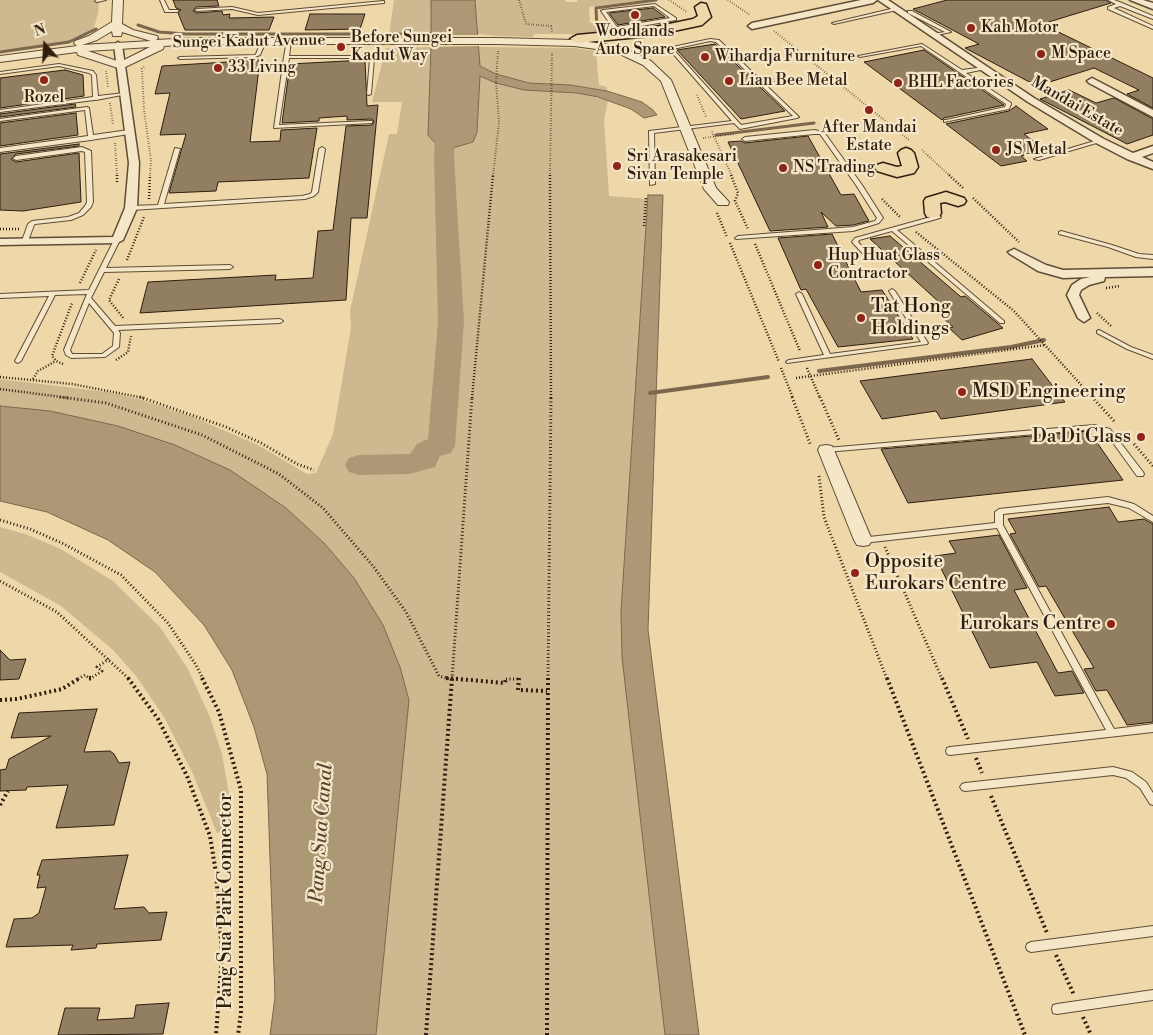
<!DOCTYPE html>
<html>
<head>
<meta charset="utf-8">
<style>
	body { margin:0 }
	#map { position:relative; width:1153px; height:1035px; overflow:hidden; background:#eed8a9; font-family:"Libre Bodoni",serif }
	canvas { display:block }
	.north { position:absolute; left:20px; top:20px; width:50px; height:50px; -webkit-text-stroke:4px #f4e6c7; paint-order:stroke; rotate:341deg; font-size:14px; font-weight:700; line-height:20px; text-align:center; color:#2f1d10 }
	.north::after { content:''; display:block; margin:auto; width:18px; height:22px; background:#2f1d10; clip-path:polygon(50% 0,100% 100%,50% 72%,0 100%) }
</style>
</head>
<body>
<div id="map">
<canvas width="1153" height="1035"></canvas>
<div class="north">N</div>
</div>
<script>
const c = document.querySelector('canvas').getContext('2d');
c.lineJoin = 'round';
function fillPath(path, color) { c.fillStyle = color; c.fill(path, 'evenodd'); }
const poly = rows => new Path2D(rows.map(r => 'M' + r).join(''));
function strokePath(path, color, width, dash) { c.strokeStyle = color; c.lineWidth = width; c.lineCap = dash ? 'butt' : 'round'; c.setLineDash(dash || []); c.stroke(path); }
function label(font, color, halo, rows, align = 'center') {
  c.font = font + ' "Libre Bodoni",serif'; c.lineWidth = 4.5; c.setLineDash([]); c.textBaseline = 'middle'; c.strokeStyle = halo; c.fillStyle = color; for (const [text, x, y, turn = 0] of rows) {
    c.save(); c.translate(x, y); c.rotate((+turn || 0) * Math.PI / 180); c.textAlign = isNaN(turn) ? turn : align; if (halo) c.strokeText(text, 0, 0); c.fillText(text, 0, 0); c.restore();
  }
}
fillPath(poly([
	[0,0,99,0,98,14,93,31,69,41,0,51],
	[394,0,431,0,431,34,389,35],
	[475,0,565,0,566,2,578,2,577,0,645,0,589,7,590,23,605,23,620,27,641,24,659,27,611,35,573,37,571,34,534,34,533,37,499,36,478,34],
	[431,47,428,135,449,149,477,132,480,76,496,83,524,90,577,93,608,100,604,120,609,196,648,199,621,611,622,657,665,1035,376,1035,409,700,400,667,383,625,354,578,324,543,286,508,230,470,175,445,118,426,50,411,0,406,0,379,107,392,139,399,193,417,258,445,307,474,316,473,333,434,351,328,350,311,389,134,397,134,402,102,372,102,386,48],
	[479,47,574,48,596,51,599,85,607,87,607,91,570,85,529,83,502,76,480,66],
	[0,527,25,534,59,548,113,581,160,627,188,669,210,717,222,754,229,794,231,829,217,833,193,774,164,717,136,676,113,650,61,606,0,572]
]), '#ceb88f');
const water = poly([
	[431,0,475,0,480,66,496,74,529,83,570,85,607,91,642,102,653,110,657,115,644,118,631,109,598,97,577,93,524,90,496,83,480,76,477,132,473,142,449,149,447,157,440,157,438,146,428,135,431,47,431,0],
	[648,195,663,195,648,630,699,1035,665,1035,622,657,621,611,648,195],
	[0,406,50,411,118,426,175,445,230,470,286,508,324,543,354,578,383,625,400,667,409,700,376,1035,270,1035,275,997,267,774,254,727,232,670,204,625,155,572,108,540,47,512,0,501,0,406]
]);
fillPath(water, '#ad9875');
strokePath(water, '#7b674d', 1);
fillPath(poly([
	[429,35,481,35,481,46,429,47]
]), '#eed8a9');
strokePath(poly([
	[138,25,159,32,186,34,436,34],
	[597,30,596,8,656,0],
	[0,52,69,42,96,29],
	[716,135,814,123]
]), '#7b674d', 3);
strokePath(poly([
	[819,371,1011,347,1044,340],
	[650,393,768,377]
]), '#7b674d', 4);
fillPath(poly([
	[446,109,453,111,456,115,454,157,464,322,455,446,451,453,440,456,435,467,410,474,359,475,349,472,345,465,349,458,359,455,410,454,417,444,428,439,438,322,434,157,436,115,439,111,446,109]
]), '#ad9875');
const building = poly([
	[173,0,217,0,219,6,196,7,193,11,197,13,222,11,223,15,230,14,229,18,274,17,269,30,185,30,178,13,181,10,176,8,173,0],
	[947,0,1106,0,1111,3,1042,24,1153,78,1153,108,1127,94,1139,90,1094,68,1037,86,965,48,979,44,913,9,947,0],
	[653,8,665,17,618,25,609,13,653,8],
	[310,14,365,14,360,29,305,30,310,14],
	[715,44,785,111,741,119,677,50,715,44],
	[924,50,1004,105,944,118,942,120,864,62,924,50],
	[260,60,250,142,280,141,281,130,317,128,309,178,218,182,216,191,169,193,186,134,160,135,170,93,155,94,162,66,260,60],
	[365,60,367,106,378,105,367,218,351,218,346,300,140,313,148,282,276,275,275,280,313,278,318,231,333,230,346,126,372,125,374,121,372,119,347,120,347,116,319,118,319,121,282,123,290,64,365,60],
	[65,70,83,75,84,96,0,108,0,78,65,70],
	[1069,90,1096,103,1114,98,1153,119,1153,135,1127,144,1040,99,1069,90],
	[75,104,76,107,0,117,0,114,75,104],
	[1016,106,1048,129,1024,134,1047,152,1021,156,1027,161,1001,166,946,124,1009,111,1016,106],
	[76,113,78,135,0,146,0,123,76,113],
	[808,136,841,195,854,194,869,221,853,225,836,226,821,212,828,227,770,231,728,142,741,141,745,143,808,136],
	[79,144,79,146,16,154,11,159,16,162,79,153,81,202,23,211,0,210,0,154,79,144],
	[832,234,861,292,882,290,913,339,838,347,806,289,801,290,778,238,832,234],
	[890,236,961,297,965,296,1003,328,962,340,949,328,953,327,930,306,940,303,870,239,890,236],
	[1032,359,1065,402,941,419,936,411,882,419,860,381,1032,359],
	[1089,431,1123,480,908,503,881,449,1089,431],
	[1109,507,1118,522,1144,519,1153,524,1153,722,1127,725,1107,690,1096,691,1084,669,1094,668,1046,586,1039,587,1010,534,1016,533,1008,519,1109,507],
	[999,535,1027,588,1014,590,1058,673,1072,671,1084,693,1055,696,1037,662,990,668,935,556,956,553,949,541,999,535],
	[0,650,10,660,26,659,19,679,0,680,0,650],
	[97,709,84,752,110,751,114,754,119,763,130,762,114,825,56,828,68,785,27,787,26,790,0,791,0,770,6,769,9,759,51,736,11,738,19,713,97,709],
	[128,855,114,909,144,907,149,913,167,912,161,940,97,944,96,948,71,950,73,945,6,947,14,919,32,918,39,913,46,887,37,888,40,875,37,875,42,860,128,855],
	[169,1003,163,1034,58,1035,65,1008,100,1008,97,1020,134,1018,136,1005,169,1003]
]);
fillPath(building, '#927e60');
strokePath(building, '#2f1d10', 1);
const service = poly([
	[96,0,106,0,97,2,95,1,96,0],
	[160,0,164,0,169,10,177,10,179,11,177,12,165,12,160,0],
	[1108,0,1114,0,1122,3,1153,16,1153,19,1120,6,1114,8,1153,26,1153,29,1108,9,1108,7,1116,4,1108,0],
	[383,1,384,1,384,3,258,15,232,9,197,11,195,10,197,9,232,7,258,13,383,1],
	[655,4,676,18,676,20,618,30,619,36,617,37,615,36,614,29,601,11,603,10,655,4],
	[654,6,670,18,617,27,606,12,654,6],
	[895,8,897,9,897,10,834,24,832,23,895,8],
	[908,11,912,11,951,32,932,36,932,34,945,32,908,13,908,11],
	[710,39,719,40,799,117,797,118,740,129,734,123,654,133,655,184,650,185,649,131,732,121,668,48,710,39],
	[710,41,716,42,793,116,741,125,673,49,710,41],
	[262,40,266,41,260,55,255,57,180,59,178,58,180,57,255,55,256,54,262,40],
	[287,40,291,41,289,56,372,56,374,59,371,94,369,95,367,94,370,59,369,58,289,58,279,125,370,121,372,121,372,123,274,128,284,57,287,40],
	[922,44,962,70,985,67,985,69,966,73,1011,103,1011,104,1009,109,944,122,944,120,946,120,1005,107,1006,104,921,46,860,57,858,56,922,44],
	[59,64,93,71,96,75,98,96,125,93,127,94,96,100,94,100,0,112,0,110,93,97,92,75,89,73,59,66,0,74,0,72,59,64],
	[87,107,89,108,93,135,129,130,132,132,129,134,91,140,0,152,0,148,88,136,85,110,0,121,0,119,87,107],
	[814,130,824,132,862,185,883,218,882,219,879,223,853,231,736,239,735,238,738,236,853,227,875,221,877,218,856,185,820,134,814,134,745,141,742,139,745,137,814,130],
	[1098,140,1103,141,1039,160,1034,159,1098,140],
	[82,147,91,151,93,202,91,207,83,215,71,220,35,224,34,225,28,241,25,243,23,242,22,241,28,224,32,221,68,217,79,213,85,206,87,202,85,152,82,151,16,160,13,158,16,156,82,147],
	[322,147,325,149,318,192,314,196,305,199,131,210,128,208,131,206,158,205,175,148,180,149,164,204,302,196,310,194,312,192,319,149,322,147],
	[938,215,941,217,940,218,897,230,1004,321,1004,323,1000,323,892,231,859,240,858,242,870,255,870,257,866,257,852,242,855,238,938,215],
	[1061,231,1112,245,1139,254,1153,255,1153,259,1136,257,1108,247,1059,234,1059,232,1061,231],
	[117,238,120,240,106,268,230,265,233,267,230,269,104,272,91,298,115,326,280,319,283,321,280,323,118,330,120,333,119,347,105,357,71,358,66,355,64,350,87,294,55,295,21,361,18,363,16,362,15,361,49,296,0,298,0,294,89,290,114,240,117,238],
	[89,303,114,333,113,346,102,354,72,354,70,350,89,303],
	[892,289,895,291,928,343,927,344,787,363,786,362,787,361,789,360,824,355,796,294,799,292,802,294,830,354,921,342,889,291,892,289],
	[1099,330,1131,347,1153,355,1153,359,1127,349,1097,333,1097,331,1099,330],
	[1094,425,1110,429,1143,472,1144,474,1143,476,1137,476,1106,433,1094,429,826,452,822,450,826,448,1094,425],
	[1108,497,1134,504,1153,516,1153,522,1129,508,1108,503,1003,514,1003,525,1114,729,1153,724,1153,732,950,755,947,754,946,751,947,748,950,747,1106,730,997,528,863,543,860,542,859,540,860,538,995,523,995,512,999,509,1108,497],
	[1113,767,1132,772,1146,782,1153,793,1153,805,1150,804,1140,788,1126,778,1113,775,965,791,962,790,960,787,962,784,965,783,1113,767],
	[1153,926,1153,936,1031,952,1027,950,1026,947,1027,944,1031,942,1153,926],
	[1153,990,1153,1000,1057,1014,1053,1013,1052,1009,1053,1005,1057,1004,1153,990]
]);
const minor = poly([
	[861,0,877,0,873,3,752,29,748,26,752,23,861,0],
	[878,0,888,0,1034,98,1104,139,1133,153,1153,146,1153,153,1142,157,1153,162,1153,169,1127,159,1096,143,1028,102,878,0],
	[1130,0,1143,0,1153,3,1153,9,1130,0],
	[118,42,122,45,139,163,137,208,123,240,117,243,0,245,0,239,113,237,125,208,129,163,114,45,118,42],
	[1092,78,1153,110,1153,117,1089,83,1087,81,1092,78],
	[1014,249,1046,265,1063,270,1153,268,1153,276,1105,277,1104,281,1089,285,1081,290,1079,295,1090,318,1084,322,1078,318,1067,295,1072,285,1081,279,1090,277,1063,278,1038,271,1010,254,1008,252,1014,249]
]);
const tertiary = poly([
	[113,0,123,0,122,24,133,30,157,36,158,38,156,40,193,38,498,38,574,40,604,44,628,50,651,61,671,80,716,188,729,202,728,205,718,205,704,189,661,81,643,65,620,54,604,50,574,46,498,44,193,44,164,46,163,49,121,69,78,55,77,52,0,62,0,56,77,46,74,43,75,41,89,36,112,22,113,0],
	[112,31,113,36,121,36,122,32,151,41,82,45,97,40,112,31],
	[150,47,120,62,88,51,150,47],
	[826,445,832,446,834,450,872,540,869,545,863,546,857,545,854,540,818,450,820,446,826,445]
]);
const primary = poly([
	[701,3,706,4,711,17,702,25,650,36,577,43,570,39,577,35,650,28,693,19,698,16,695,7,701,3],
	[906,148,911,150,914,153,918,167,914,173,897,177,877,171,875,168,877,165,883,163,897,167,902,166,898,153,901,150,906,148],
	[946,192,964,198,966,201,964,204,958,206,945,202,940,203,941,213,939,217,927,217,925,213,924,201,926,198,946,192]
]);
strokePath(service, '#5f4c36', 2);
strokePath(minor, '#5f4c36', 3);
strokePath(tertiary, '#5f4c36', 2);
strokePath(primary, '#2f1d10', 3);
strokePath(poly([
	[519,0,526,24,551,26,552,32],
	[669,0,687,12],
	[728,0,750,15],
	[774,31,909,140],
	[144,67,142,69,144,110,151,160,150,176],
	[106,71,108,87],
	[769,76,779,85],
	[697,95,706,117],
	[110,103,113,124],
	[712,132,732,176],
	[703,138,734,134],
	[115,143,117,176],
	[922,150,950,176],
	[493,176,499,122,496,83,498,51],
	[550,176,552,53]
]), '#2f1d10', 2, [0.5, 2]);
strokePath(poly([
	[117,175,117,184],
	[550,175,551,398],
	[731,175,738,193,735,201,748,229],
	[949,175,963,188],
	[973,198,1019,242],
	[149,199,150,175],
	[882,199,900,217],
	[717,213,727,237],
	[644,226,646,198],
	[0,229,19,229],
	[916,232,1014,311,1093,398],
	[730,243,779,362],
	[755,244,800,351],
	[127,260,144,217],
	[119,279,109,300,124,319],
	[80,283,96,250],
	[1106,288,1120,286],
	[1097,313,1111,326],
	[116,360,128,352,131,336],
	[63,364,56,361,52,356,72,303],
	[781,368,793,398],
	[807,368,820,398],
	[0,377,72,384,144,398],
	[796,378,1045,345],
	[33,379,38,371,56,361],
	[0,389,69,398],
	[472,398,493,175]
]), '#2f1d10', 2.5, [1, 2]);
strokePath(poly([
	[60,397,106,403,202,435,279,474,323,508,373,566,406,612,439,676,450,679],
	[140,397,226,427,261,443,297,464,314,470],
	[792,397,811,446],
	[820,397,839,440],
	[1092,397,1115,422],
	[1134,444,1153,466],
	[819,476,824,517,887,679],
	[0,520,30,529,64,544,121,575,168,623,196,665,203,679],
	[885,547,942,679],
	[0,581,57,612,129,679],
	[78,679,85,675,90,679,102,671,97,667,109,659],
	[452,679,472,397],
	[506,679,519,679],
	[548,679,551,397]
]), '#2f1d10', 3, [1, 2.5]);
strokePath(poly([
	[89,678,91,678],
	[128,678,158,719,187,776,210,836,216,873,222,955,216,1035],
	[202,678,219,712,241,790,241,1013,238,1035],
	[446,678,505,683,506,678],
	[519,678,518,690,547,691],
	[887,678,1025,1035],
	[942,678,968,739],
	[0,700,17,699,62,689,80,678],
	[976,758,982,773],
	[991,796,1047,933],
	[0,805,8,791],
	[1056,955,1074,995],
	[1083,1017,1091,1035],
	[426,1035,452,678],
	[547,1035,548,678]
]), '#2f1d10', 4, [2, 3]);
fillPath(service, '#f4e6c7');
fillPath(minor, '#f4e6c7');
fillPath(tertiary, '#f4e6c7');
fillPath(primary, '#eed8a9');
for (const [x, y, r, color] of [
	[635,15,5,"#8f2418"],
	[971,28,5,"#8f2418"],
	[341,47,5,"#8f2418"],
	[1041,54,5,"#8f2418"],
	[705,57,5,"#8f2418"],
	[218,68,5,"#8f2418"],
	[44,80,5,"#8f2418"],
	[729,81,5,"#8f2418"],
	[898,83,5,"#8f2418"],
	[869,110,5,"#8f2418"],
	[996,150,5,"#8f2418"],
	[617,166,5,"#8f2418"],
	[783,168,5,"#8f2418"],
	[818,265,5,"#8f2418"],
	[861,318,5,"#8f2418"],
	[962,392,5,"#8f2418"],
	[1141,437,5,"#8f2418"],
	[855,573,5,"#8f2418"],
	[1111,624,5,"#8f2418"]
]) { const dot = new Path2D(); dot.arc(x, y, r, 0, 2 * Math.PI); c.fillStyle = color; c.fill(dot); strokePath(dot, '#f4e6c7', 2); }
label('16px', '#2f1d10', '#f4e6c7', [
	["Kah Motor",981,28],
	["Woodlands",635,32,"center"],
	["Auto Spare",635,50,"center"],
	["Before Sungei",351,38],
	["Kadut Way",351,56],
	["M Space",1051,54],
	["Wihardja Furniture",715,57],
	["33 Living",228,68],
	["Lian Bee Metal",739,81],
	["BHL Factories",908,83],
	["Rozel",44,98,"center"],
	["After Mandai",869,128,"center"],
	["Estate",869,146,"center"],
	["JS Metal",1006,150],
	["Sri Arasakesari",627,157],
	["Sivan Temple",627,175],
	["NS Trading",793,168],
	["Hup Huat Glass",828,256],
	["Contractor",828,274]
], 'left');
label('16px', '#2f1d10', '#f4e6c7', [
	["Sungei Kadut Avenue",249,42,-1],
	["Mandai Estate",1077,107,30]
]);
label('19px', '#2f1d10', '#f4e6c7', [
	["Tat Hong",871,307],
	["Holdings",871,329],
	["MSD Engineering",972,392],
	["Da Di Glass",1131,437,"right"],
	["Opposite",865,562],
	["Eurokars Centre",865,584],
	["Eurokars Centre",1101,624,"right"]
], 'left');
label('19px', '#2f1d10', '#f4e6c7', [
	["Pang Sua Park Connector",226,901,-90]
]);
label('italic 20px', '#5b4833', '#f4e6c7', [
	["Pang Sua Canal",322,833,-86]
]);
</script>
</body>
</html>
